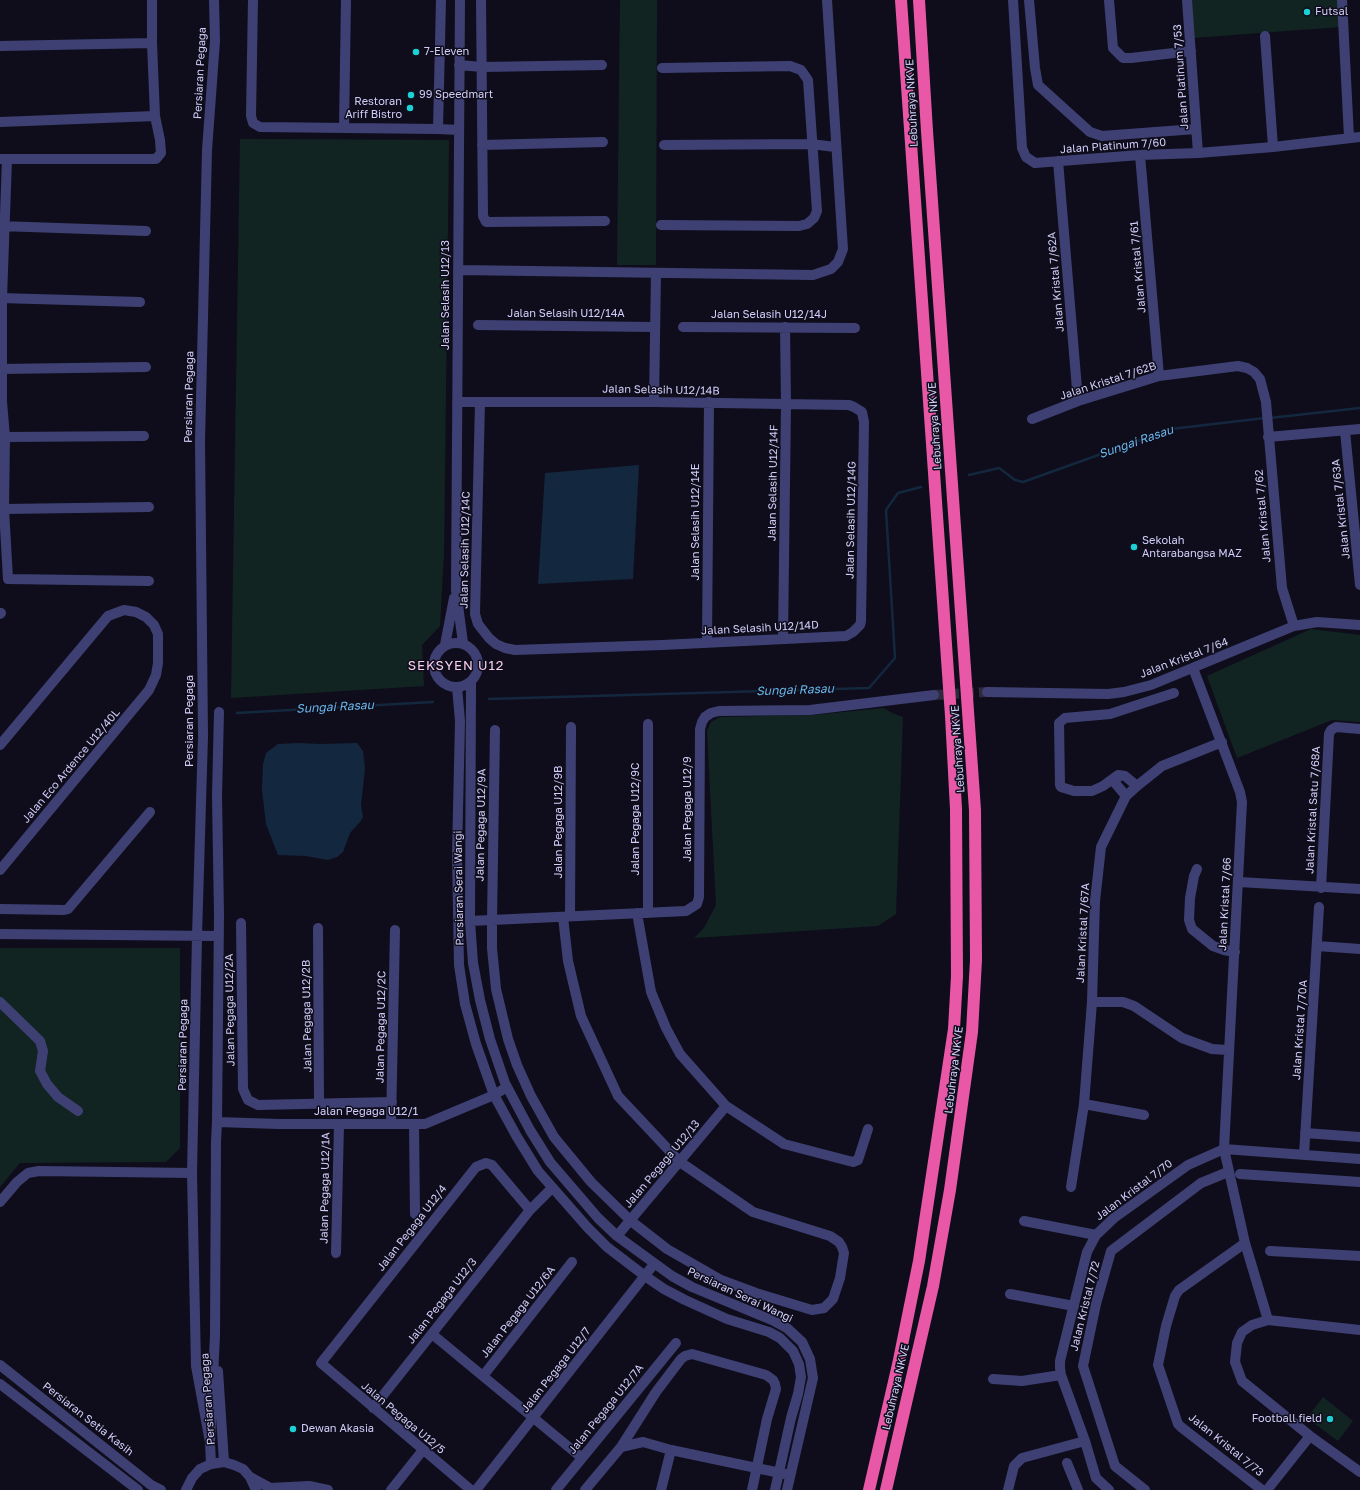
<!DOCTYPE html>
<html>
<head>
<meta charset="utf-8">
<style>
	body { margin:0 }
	canvas { display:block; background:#0f0d1b }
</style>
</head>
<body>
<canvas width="1360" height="1490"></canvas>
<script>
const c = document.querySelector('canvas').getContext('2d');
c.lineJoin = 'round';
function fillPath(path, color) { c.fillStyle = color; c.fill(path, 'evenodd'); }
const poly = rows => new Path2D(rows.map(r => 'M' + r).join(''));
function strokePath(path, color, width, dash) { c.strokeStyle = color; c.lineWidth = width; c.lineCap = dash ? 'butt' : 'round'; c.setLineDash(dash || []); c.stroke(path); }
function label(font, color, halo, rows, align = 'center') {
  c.font = font + ' "Golos Text",sans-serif'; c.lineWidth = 3; c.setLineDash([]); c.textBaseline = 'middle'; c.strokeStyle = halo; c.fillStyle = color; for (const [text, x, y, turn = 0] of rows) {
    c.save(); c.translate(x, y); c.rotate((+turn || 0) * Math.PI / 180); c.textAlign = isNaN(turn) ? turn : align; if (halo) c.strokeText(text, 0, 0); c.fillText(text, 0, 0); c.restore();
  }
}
fillPath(poly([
	[620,0,657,0,656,265,617,265],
	[1191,0,1338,0,1340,27,1193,38],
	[240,139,449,140,444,553,440,626,422,645,424,686,231,698],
	[1311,629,1360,635,1360,722,1332,720,1237,758,1207,676],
	[884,708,892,713,903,717,896,914,878,926,694,938,704,928,716,905,707,731,711,722,720,717,814,715],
	[0,948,180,948,180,1148,166,1162,20,1163,0,1187],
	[1323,1397,1353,1421,1338,1441,1307,1418]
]), '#112422');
fillPath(poly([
	[639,465,633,579,538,584,545,473],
	[300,743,319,744,357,743,363,751,365,769,361,805,363,817,360,822,350,833,343,852,337,857,328,860,306,856,278,855,266,824,262,790,263,764,266,753,278,744]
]), '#13273e');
strokePath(poly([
	[1270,418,1360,408],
	[969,475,999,468,1015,480,1023,482,1171,429,1265,418],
	[489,699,869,688,895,658,886,510,898,493,921,487],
	[237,713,433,702]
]), '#13273e', 2.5);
strokePath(poly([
	[934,695,987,692]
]), '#2c2a3c', 10, [10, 5]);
strokePath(poly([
	[253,0,251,116,253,123,260,127,438,129,459,130],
	[460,0,456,590,463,643],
	[481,0,483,216,486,222,605,221],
	[1013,0,1022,148,1026,157,1035,163,1140,155,1198,153,1273,147,1360,137],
	[1029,0,1035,68,1038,85,1090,132,1102,136,1196,129],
	[1109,0,1113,48,1123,58,1131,58,1191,51],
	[1187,0,1198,153],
	[1342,0,1349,137],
	[1265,36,1273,147],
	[0,46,152,43],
	[459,65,482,67,602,65],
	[0,122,155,116],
	[344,128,346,0],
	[438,129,441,0],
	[482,145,603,142],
	[664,145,811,144,835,147],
	[1140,155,1159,376],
	[0,159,156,159,161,153,160,140,155,116,152,43,152,0],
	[7,159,2,298,2,402,5,437,4,509,8,579,149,581],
	[1058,161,1078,401],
	[661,225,799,226,807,224,814,218,817,211,808,80,801,70,790,66,662,68],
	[0,226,146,231],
	[459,270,813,275,831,269,838,262,843,249,827,0],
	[0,298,140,302],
	[478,325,654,327],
	[683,327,855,328],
	[0,369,146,367],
	[457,402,654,402,849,405,854,407,862,412,864,422,861,621,860,625,853,632,846,636,662,645,515,650,505,648,496,644,489,638,478,624,475,614,480,402],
	[654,402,656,273],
	[1032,419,1078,401,1159,376,1238,366,1247,368,1254,372,1260,379,1266,402,1282,588,1294,626],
	[1345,431,1360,585],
	[5,437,144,436],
	[1268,437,1360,429],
	[4,509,149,507],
	[0,614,1,613],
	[783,638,786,404,785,327],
	[707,642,709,402],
	'434 665a22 22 0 1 1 44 0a22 22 0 1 1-44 0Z',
	[445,645,454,598],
	[1193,668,1240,792,1242,802,1224,1149,1245,1243,1268,1320],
	[471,682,470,921,473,963,480,1000,490,1039,505,1083,530,1130,550,1162,598,1218,617,1236,672,1276,692,1287,774,1321,787,1328,802,1342,810,1359,813,1378,787,1490],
	[457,687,460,721,457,855,459,965,465,1004,476,1044,494,1095,517,1137,538,1171,588,1228,607,1247,645,1276,664,1289,685,1300,727,1319,769,1332,780,1338,793,1351,799,1364,801,1377,798,1394,791,1418,775,1490],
	[987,692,1108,694,1124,692,1151,685,1294,626,1317,622,1360,625],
	[648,724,648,913],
	[495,730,492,920,492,948,496,989,508,1039,517,1065,531,1096,554,1137,591,1182,631,1221,667,1249,721,1280,756,1293,812,1310,824,1308,833,1299,840,1278,844,1253,842,1247,839,1242,830,1236,753,1212,680,1162,618,1096,581,1016,568,961,563,917],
	[0,745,108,616,124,610,136,612,146,617,154,625,158,634,158,663,156,675,149,690,0,870],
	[1118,775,1115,783,1126,796],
	[1137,786,1125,776,1118,775,1103,786,1092,791,1074,791,1061,787,1060,785,1059,723,1065,718,1110,714,1174,693],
	[1197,869,1194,876,1190,898,1189,920,1192,929,1213,946,1224,950,1235,952],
	[1239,882,1360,889],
	[1321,888,1329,734,1331,730,1336,727,1360,729],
	[0,909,64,910,68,909,150,812],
	[637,913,651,992,666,1028,680,1054,726,1106,784,1144,853,1162,858,1160,868,1129],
	[570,916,571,727],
	[470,921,686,911,697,904,699,897,700,729,702,722,705,717,711,713,719,711,810,710,934,695],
	[241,923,243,1089,248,1100,258,1105,392,1102],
	[318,928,319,1103],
	[0,934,219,936],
	[1317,946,1360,949],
	[0,1002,40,1041,43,1051,40,1071,47,1084,58,1097,78,1111],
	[1092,1002,1123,1002,1134,1006,1182,1038,1212,1049,1228,1050],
	[1084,1104,1144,1115],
	[217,1122,279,1124,425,1124,494,1095,507,1087],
	[391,1124,395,930],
	[414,1124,415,1214],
	[1305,1133,1360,1137],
	[1304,1155,1319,907],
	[1240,1174,1360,1182],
	[1071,1187,1084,1104,1092,1002,1095,901,1101,847,1126,796,1137,786,1162,766,1222,742],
	[0,1202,17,1182,28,1173,39,1171,192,1173],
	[1024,1221,1096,1235],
	[617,1236,726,1106],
	[1245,1243,1179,1290,1175,1296,1166,1326,1158,1365,1178,1424,1181,1427,1262,1490],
	[1270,1251,1360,1256],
	[336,1253,339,1124],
	[1010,1294,1074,1306],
	[1360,1330,1268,1320,1252,1325,1242,1332,1237,1343,1235,1362,1242,1381,1310,1436,1360,1472],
	[432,1334,582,1458],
	[0,1365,151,1485,161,1490],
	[218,1371,224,1462],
	[483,1376,572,1262],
	[993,1379,1022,1381,1061,1375],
	[0,1384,138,1490],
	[373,1408,530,1210,552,1188],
	[210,1442,196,1366,192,1173,197,936,203,736,200,442,207,150,215,41,214,0],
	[621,1447,643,1442,671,1450,785,1474],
	[1067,1463,1078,1490],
	[211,1464,210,1442,215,1335,216,1142,217,1122,219,915,217,796,219,712],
	[250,1477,270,1488,309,1486,328,1490],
	[186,1490,192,1478,200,1469,211,1464,224,1462,234,1465,243,1469,250,1477,256,1490],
	[391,1490,423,1450],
	[471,1490,321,1363,476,1167,486,1163,492,1165,530,1210],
	[476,1490,654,1264],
	[556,1490,676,1343],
	[585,1490,621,1447,656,1392,681,1359,685,1356,692,1354,766,1375,773,1380,775,1384,776,1389,767,1419,752,1490],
	[661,1490,671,1450],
	[1008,1490,1014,1466,1022,1458,1085,1441],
	[1109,1490,1096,1478,1085,1441,1061,1375,1060,1368,1060,1361,1087,1252,1096,1235,1114,1218,1188,1165,1224,1149,1360,1159],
	[1145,1490,1115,1466,1083,1366,1096,1304,1111,1251,1201,1183,1228,1172],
	[1267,1490,1310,1436]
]), '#3e4074', 10);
strokePath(poly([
	[869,1490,899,1360,919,1261,954,1029,957,976,956,809,951,716,901,0],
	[886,1490,933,1286,950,1190,972,1032,976,960,975,810,927,131,919,0]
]), '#e958a7', 12);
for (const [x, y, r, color] of [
	[1307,12,4,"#1cd0d6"],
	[416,52,4,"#1cd0d6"],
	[411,95,4,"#1cd0d6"],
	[410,108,4,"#1cd0d6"],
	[1134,547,4,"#1cd0d6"],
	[1330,1419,4,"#1cd0d6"],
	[293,1429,4,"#1cd0d6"]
]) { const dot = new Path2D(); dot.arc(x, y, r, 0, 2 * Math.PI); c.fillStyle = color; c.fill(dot); strokePath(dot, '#0f0d1b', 1.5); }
label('11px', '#d0cef9', '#0f0d1b', [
	["Futsal",1315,12],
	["7-Eleven",424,52],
	["99 Speedmart",419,95],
	["Restoran",402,102,"right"],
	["Ariff Bistro",402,115,"right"],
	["Sekolah",1142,541],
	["Antarabangsa MAZ",1142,554],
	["Football field",1322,1419,"right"],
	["Dewan Akasia",301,1429]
], 'left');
label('11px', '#d0cef9', '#0f0d1b', [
	["Persiaran Pegaga",200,73,-87],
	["Jalan Platinum 7/53",1181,77,-94],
	["Lebuhraya NKVE",912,103,-93],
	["Jalan Platinum 7/60",1113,146,-4],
	["Jalan Kristal 7/61",1138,267,-95],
	["Jalan Kristal 7/62A",1056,282,-95],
	["Jalan Selasih U12/13",446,295,-90],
	["Jalan Selasih U12/14A",566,314],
	["Jalan Selasih U12/14J",769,315],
	["Jalan Kristal 7/62B",1108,381,-18],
	["Jalan Selasih U12/14B",661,390,1],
	["Persiaran Pegaga",189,397,-89],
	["Lebuhraya NKVE",935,426,-94],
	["Jalan Selasih U12/14F",773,483,-89],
	["Jalan Kristal 7/63A",1341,509,-96],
	["Jalan Kristal 7/62",1263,516,-95],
	["Jalan Selasih U12/14G",851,520,-89],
	["Jalan Selasih U12/14E",696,522,-90],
	["Jalan Selasih U12/14C",465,550,-89],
	["Jalan Selasih U12/14D",760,628,-3],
	["Jalan Kristal 7/64",1184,658,-21],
	["Persiaran Pegaga",190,721,-90],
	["Lebuhraya NKVE",958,749,-94],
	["Jalan Eco Ardence U12/40L",71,766,-50],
	["Jalan Pegaga U12/9",688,809,-90],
	["Jalan Kristal Satu 7/68A",1313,810,-87],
	["Jalan Pegaga U12/9C",636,819,-90],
	["Jalan Pegaga U12/9B",559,822,-90],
	["Jalan Pegaga U12/9A",481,825,-89],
	["Persiaran Serai Wangi",459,888,-91],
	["Jalan Kristal 7/66",1225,904,-87],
	["Jalan Kristal 7/67A",1083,933,-87],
	["Jalan Pegaga U12/2A",230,1010,-91],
	["Jalan Pegaga U12/2B",307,1016,-91],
	["Jalan Pegaga U12/2C",381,1027,-89],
	["Jalan Kristal 7/70A",1300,1030,-86],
	["Persiaran Pegaga",183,1045,-89],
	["Lebuhraya NKVE",954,1070,-83],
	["Jalan Pegaga U12/1",366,1112],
	["Jalan Pegaga U12/13",662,1164,-50],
	["Jalan Pegaga U12/1A",325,1188,-89],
	["Jalan Kristal 7/70",1134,1190,-37],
	["Jalan Pegaga U12/4",412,1228,-52],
	["Persiaran Serai Wangi",740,1295,25],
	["Jalan Pegaga U12/3",442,1301,-52],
	["Jalan Kristal 7/72",1085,1306,-76],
	["Jalan Pegaga U12/6A",518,1312,-52],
	["Jalan Pegaga U12/7",556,1370,-52],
	["Lebuhraya NKVE",896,1387,-77],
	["Persiaran Pegaga",208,1399,-94],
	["Jalan Pegaga U12/7A",606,1409,-51],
	["Jalan Pegaga U12/5",403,1418,40],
	["Persiaran Setia Kasih",88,1419,38],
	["Jalan Kristal 7/73",1226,1445,39]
]);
label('italic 12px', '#69b7eb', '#0f0d1b', [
	["Sungai Rasau",1136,442,-19],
	["Sungai Rasau",795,690,-2],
	["Sungai Rasau",335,707,-3]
]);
c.letterSpacing = '1px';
label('13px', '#f9cfec', '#0f0d1b', [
	["SEKSYEN U12",456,666]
]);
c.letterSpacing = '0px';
</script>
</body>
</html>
